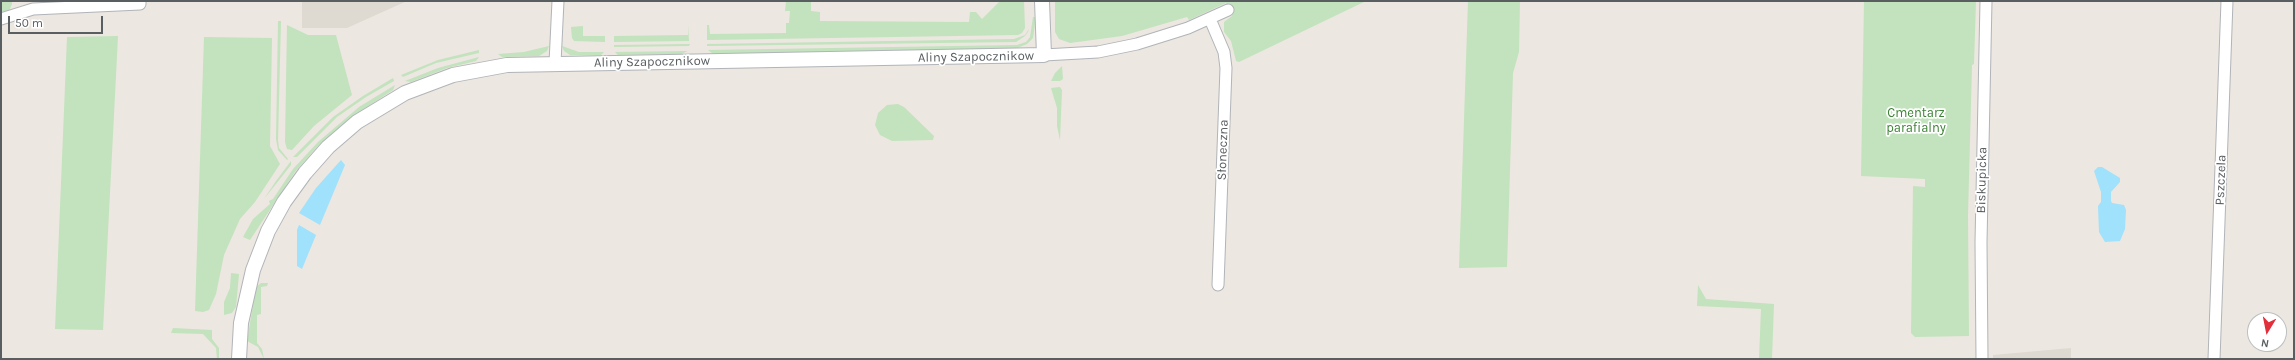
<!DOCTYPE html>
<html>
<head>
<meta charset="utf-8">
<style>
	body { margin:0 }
	#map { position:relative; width:2295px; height:360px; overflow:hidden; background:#ece7e0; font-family:Karla,sans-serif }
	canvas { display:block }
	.frame { position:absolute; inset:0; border:2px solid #595e61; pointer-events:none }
	.north { position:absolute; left:2247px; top:312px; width:40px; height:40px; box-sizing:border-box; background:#fff; border:1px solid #bdbfc0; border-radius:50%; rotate:190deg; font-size:11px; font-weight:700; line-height:16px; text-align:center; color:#595e61 }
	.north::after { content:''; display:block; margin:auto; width:14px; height:18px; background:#e22f3c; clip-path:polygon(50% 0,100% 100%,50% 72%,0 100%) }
	.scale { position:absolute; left:8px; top:16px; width:95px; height:18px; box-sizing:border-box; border:2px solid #595e61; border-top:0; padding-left:5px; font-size:12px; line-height:14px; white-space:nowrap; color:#595e61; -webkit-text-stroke:3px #fff; paint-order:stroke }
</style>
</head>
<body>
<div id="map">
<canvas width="2295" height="360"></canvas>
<div class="frame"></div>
<div class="north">N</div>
<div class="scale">50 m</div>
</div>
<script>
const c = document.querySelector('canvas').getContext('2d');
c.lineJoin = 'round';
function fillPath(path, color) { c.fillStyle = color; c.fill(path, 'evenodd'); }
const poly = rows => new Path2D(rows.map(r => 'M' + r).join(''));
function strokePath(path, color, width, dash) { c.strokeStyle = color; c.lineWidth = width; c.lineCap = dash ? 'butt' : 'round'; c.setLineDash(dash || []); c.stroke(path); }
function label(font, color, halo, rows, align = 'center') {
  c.font = font + ' Karla,sans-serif'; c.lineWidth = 3.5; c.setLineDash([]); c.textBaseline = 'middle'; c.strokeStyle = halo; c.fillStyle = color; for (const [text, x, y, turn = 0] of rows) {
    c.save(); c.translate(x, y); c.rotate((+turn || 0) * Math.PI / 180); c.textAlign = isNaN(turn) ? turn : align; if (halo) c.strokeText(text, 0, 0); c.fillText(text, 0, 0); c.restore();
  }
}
fillPath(poly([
	[302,1,407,1,347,28,302,28],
	[2071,348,2071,359,1993,359,1993,355]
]), '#ded9d1');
fillPath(poly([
	[1,1,12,1,12,4,9,11,1,15],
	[786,1,811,1,811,11,820,12,820,21,969,22,970,12,976,12,982,19,1000,1,1024,1,1025,28,1022,33,1018,35,707,40,707,25,709,25,710,34,786,33,786,23,789,23,790,11,785,11],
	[1055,1,1366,1,1239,62,1236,61,1231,41,1224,32,1224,22,1232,16,1226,3,1189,20,1187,17,1122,36,1070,43,1059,39,1055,32],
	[1468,1,1520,1,1519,52,1513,73,1507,267,1459,268],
	[1864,1,1976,1,1974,64,1972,65,1968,215,1969,336,1915,337,1911,333,1913,186,1925,187,1925,179,1861,176],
	[1033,17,1036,17,1033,38,1027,44,1015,49,713,54,708,50,1017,45,1026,42,1030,37],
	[278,21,281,21,278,140,279,148,288,159,287,160,278,150,276,139],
	[287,25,308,35,336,35,352,95,314,126,292,150,287,149,285,142],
	[688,25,689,41,614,42,614,36,688,35],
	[583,26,583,36,605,36,605,42,574,41,572,38,571,27],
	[1029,29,1028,32,1025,36,1016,42,707,46,707,44,1014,39,1025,35],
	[118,36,103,330,55,329,67,37],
	[204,37,272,38,270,146,280,164,255,202,240,219,224,255,216,294,209,310,203,312,195,311],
	[690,44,689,46,614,47,614,45],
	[549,46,547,51,539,56,502,57,498,54,524,52],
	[562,46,579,52,604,52,601,55,570,55,564,51],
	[479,50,479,53,436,63,403,77,401,75,438,60],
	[688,51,681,54,618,55,615,52],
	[479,57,476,61,447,68,411,82,405,81,438,68],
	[1062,66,1063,79,1060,81,1051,81,1055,73],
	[393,78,394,81,366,97,337,117,297,157,293,157,333,117,363,96],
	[395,85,393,90,350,118,318,146,295,172,250,240,243,237,253,219,270,204,269,201,273,199,293,169,318,142,359,107],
	[1060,87,1062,90,1060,140,1057,126,1057,108,1051,88],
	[898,104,904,107,934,136,933,140,892,141,880,135,875,125,878,113,887,105],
	[291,161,291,165,264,199,276,181],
	[231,273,239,274,236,307,232,313,224,315,224,302,230,288],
	[261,283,268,283,267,286,261,287,261,314,257,315,257,343,262,349,264,359,258,347,247,341,256,287],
	[1698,285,1706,299,1774,304,1772,359,1759,359,1761,309,1697,306],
	[173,328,212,330,212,339,219,348,219,359,217,359,216,348,203,334,171,333]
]), '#c2e3bd');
fillPath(poly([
	[341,160,345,165,320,225,299,213,316,188],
	[2098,167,2102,167,2120,178,2120,182,2111,192,2111,201,2112,203,2124,205,2126,210,2125,229,2120,241,2105,242,2099,232,2098,206,2101,202,2101,192,2094,171],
	[299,225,316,235,302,269,297,266,297,230]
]), '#a0e1fc');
const minor = poly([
	[1,19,33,9,140,4,140,1],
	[1210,19,1224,52,1226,68,1218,285],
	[1044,55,1098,52,1137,44,1188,28,1228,10],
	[555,63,558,1],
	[1982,359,1981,242,1986,1],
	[2214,359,2227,1]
]);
const tertiary = poly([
	[239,359,241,323,253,270,268,231,284,202,305,173,328,147,357,122,405,93,453,75,507,65,1044,55,1042,1]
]);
strokePath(minor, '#b1b4b8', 13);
strokePath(tertiary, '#b1b4b8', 16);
strokePath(minor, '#fff', 11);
strokePath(tertiary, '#fff', 14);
label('13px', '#595e61', '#fff', [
	["Aliny Szapocznikow",976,57,-1],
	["Aliny Szapocznikow",652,62,-1],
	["Słoneczna",1223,150,-88],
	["Biskupicka",1982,180,-89],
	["Pszczela",2221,180,-88]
]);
label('13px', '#3e8237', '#fff', [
	["Cmentarz",1916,113],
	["parafialny",1916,128]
]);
</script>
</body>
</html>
